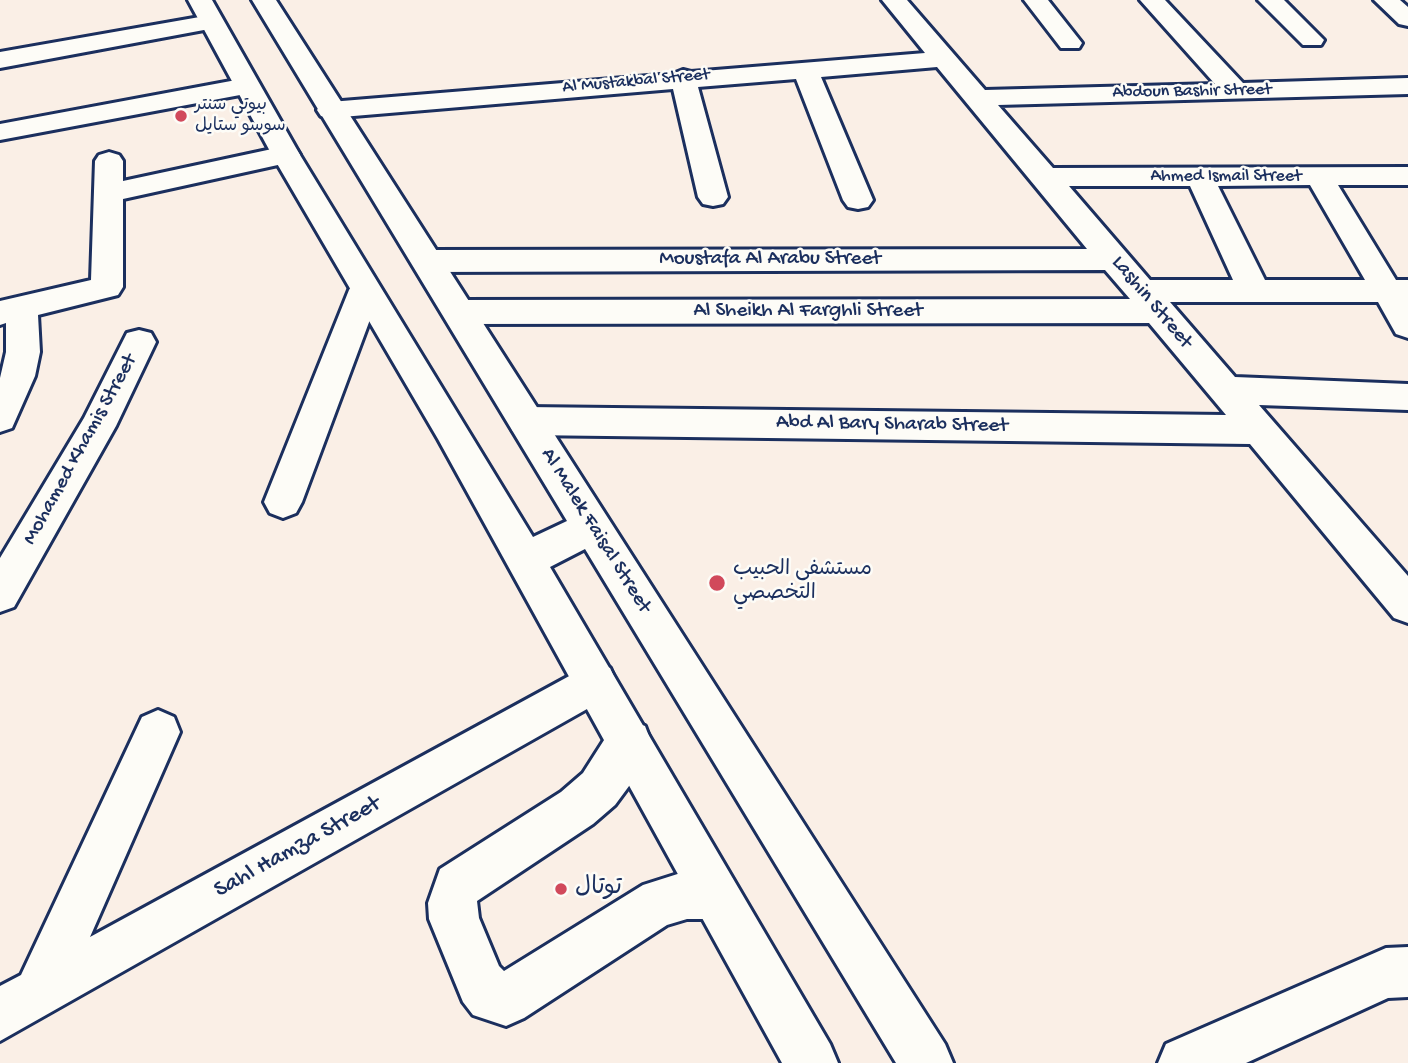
<!DOCTYPE html>
<html>
<head>
<meta charset="utf-8">
<style>
	body { margin:0 }
	canvas { display:block; background:#faefe6 }
</style>
</head>
<body>
<canvas width="1408" height="1063"></canvas>
<script>
const c = document.querySelector('canvas').getContext('2d');
c.lineJoin = 'round';
const poly = rows => new Path2D(rows.map(r => 'M' + r).join(''));
function strokePath(path, color, width, dash) { c.strokeStyle = color; c.lineWidth = width; c.lineCap = dash ? 'butt' : 'round'; c.setLineDash(dash || []); c.stroke(path); }
function fillPath(path, color) { c.fillStyle = color; c.fill(path, 'evenodd'); }
function label(font, color, halo, rows, align = 'center') {
  c.font = font + ' "Gochi Hand","Playpen Sans Arabic",sans-serif'; c.lineWidth = 5; c.setLineDash([]); c.textBaseline = 'middle'; c.strokeStyle = halo; c.fillStyle = color; for (const [text, x, y, turn = 0] of rows) {
    c.save(); c.translate(x, y); c.rotate((+turn || 0) * Math.PI / 180); c.textAlign = isNaN(turn) ? turn : align; if (halo) c.strokeText(text, 0, 0); c.fillText(text, 0, 0); c.restore();
  }
}
const minor = poly([
	[882,0,907,0,985,90,1215,84,1140,0,1165,0,1243,83,1408,78,1408,94,998,105,1053,168,1408,167,1408,185,1338,185,1396,280,1408,280,1408,338,1396,334,1378,302,1170,302,1235,377,1408,384,1408,410,1259,405,1408,576,1408,623,1394,618,1250,444,526,435,513,431,508,421,513,411,526,407,1226,415,1149,323,459,324,448,320,443,312,448,304,459,300,1130,299,1105,270,427,272,416,269,412,261,416,253,427,250,1087,249,937,67,821,77,873,200,868,207,858,209,848,207,843,200,796,79,698,87,728,197,723,204,713,206,703,204,698,197,673,89,330,118,321,116,317,110,321,104,330,102,673,74,683,70,691,72,925,53,882,0],
	[1310,185,1365,280,1265,280,1218,186,1310,185],
	[1069,186,1190,186,1233,280,1150,280,1069,186],
	[1024,0,1048,0,1082,43,1079,48,1061,48,1024,0],
	[1258,0,1284,0,1324,40,1321,45,1303,45,1258,0],
	[1374,0,1400,0,1408,7,1408,26,1399,24,1374,0],
	[211,15,220,17,223,22,220,27,0,68,0,52,211,15],
	[247,78,256,80,260,86,256,92,0,140,0,124,247,78],
	[286,146,296,149,300,155,296,161,123,199,123,287,118,295,38,315,40,352,35,376,12,428,0,432,0,378,6,352,6,323,0,325,0,301,91,280,95,161,99,155,109,152,119,155,123,161,123,181,286,146],
	[365,279,376,282,381,290,302,502,296,513,283,518,270,513,264,502,349,290,354,282,365,279],
	[139,330,151,333,156,342,116,426,14,607,0,612,0,558,84,418,127,333,139,330],
	[595,662,610,668,616,682,610,696,0,1041,0,986,21,975,142,717,158,710,174,717,180,732,90,937,595,662],
	[629,720,645,726,651,742,632,782,615,805,593,824,477,901,479,918,499,966,504,971,643,885,687,871,715,871,732,878,739,895,732,912,715,919,687,919,667,925,524,1018,506,1026,473,1015,463,1002,429,919,428,903,440,869,561,792,583,773,613,726,629,720],
	[1408,947,1408,997,1388,998,1246,1063,1158,1063,1166,1044,1386,948,1408,947]
]);
const major = poly([
	[188,0,212,0,300,155,533,537,567,521,252,0,276,0,945,1044,953,1063,896,1063,585,549,550,567,830,1044,838,1063,782,1063,438,439,272,155,188,0]
]);
strokePath(minor, '#1b2f5e', 6);
strokePath(major, '#1b2f5e', 6);
fillPath(minor, '#fdfcf7');
fillPath(major, '#fdfcf7');
for (const [x, y, r, color] of [
	[181,116,7,"#d1495b"],
	[717,583,9,"#d1495b"],
	[561,889,7,"#d1495b"]
]) { const dot = new Path2D(); dot.arc(x, y, r, 0, 2 * Math.PI); c.fillStyle = color; c.fill(dot); strokePath(dot, '#fdfcf7', 2.5); }
label('18px', '#1b2f5e', '#fdfcf7', [
	["Al Mustakbal Street",636,82,-5],
	["Abdoun Bashir Street",1192,92,-1],
	["Ahmed Ismail Street",1226,177]
]);
label('18px', '#1b2f5e', '#fdfcf7', [
	["بيوتي سنتر",195,106],
	["سوسو ستايل",195,127]
], 'left');
label('21px', '#1b2f5e', '#fdfcf7', [
	["Moustafa Al Arabu Street",770,260],
	["Lashin Street",1151,303,50],
	["Al Sheikh Al Farghli Street",808,312],
	["Abd Al Bary Sharab Street",892,425,1],
	["Mohamed Khamis Street",81,450,-61],
	["Al Malek Faisal Street",595,531,58]
]);
label('21px', '#1b2f5e', '#fdfcf7', [
	["مستشفى الحبيب",733,571],
	["التخصصي",733,595]
], 'left');
label('24px', '#1b2f5e', '#fdfcf7', [
	["Sahl Hamza Street",298,848,-29]
]);
label('24px', '#1b2f5e', '#fdfcf7', [
	["توتال",575,889]
], 'left');
</script>
</body>
</html>
